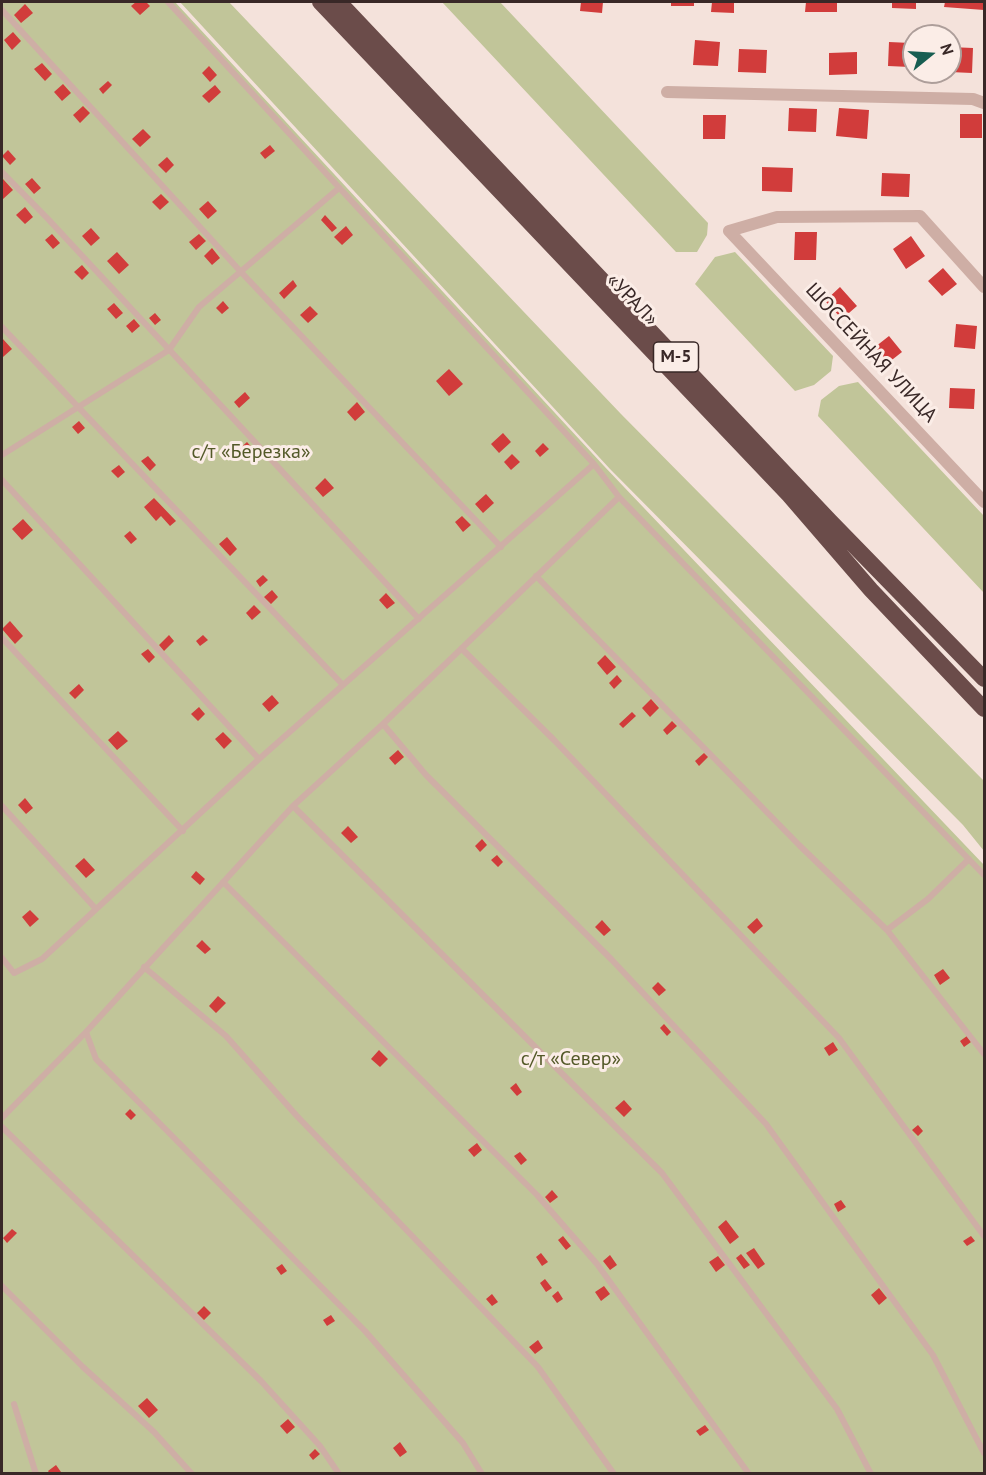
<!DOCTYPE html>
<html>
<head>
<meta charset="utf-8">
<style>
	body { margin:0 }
	#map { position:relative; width:986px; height:1475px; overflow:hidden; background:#f4e2db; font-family:"PT Sans",sans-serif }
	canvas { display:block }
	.frame { position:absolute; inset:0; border:3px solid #392827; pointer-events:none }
	.north { position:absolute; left:902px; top:24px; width:60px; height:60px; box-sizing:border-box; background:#fbede7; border:2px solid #ad9e9a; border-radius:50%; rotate:72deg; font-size:16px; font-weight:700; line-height:24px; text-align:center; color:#392827 }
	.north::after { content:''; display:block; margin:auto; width:21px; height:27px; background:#185e52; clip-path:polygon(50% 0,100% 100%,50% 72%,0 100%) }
</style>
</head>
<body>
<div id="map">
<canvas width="986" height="1475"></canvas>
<div class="frame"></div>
<div class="north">N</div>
</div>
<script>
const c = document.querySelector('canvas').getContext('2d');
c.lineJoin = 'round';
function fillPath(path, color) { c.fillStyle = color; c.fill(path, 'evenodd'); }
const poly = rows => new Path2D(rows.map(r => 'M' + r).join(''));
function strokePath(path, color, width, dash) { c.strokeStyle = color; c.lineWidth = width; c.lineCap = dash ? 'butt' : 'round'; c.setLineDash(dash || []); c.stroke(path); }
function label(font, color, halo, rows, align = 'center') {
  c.font = font + ' "PT Sans",sans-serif'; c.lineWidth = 6; c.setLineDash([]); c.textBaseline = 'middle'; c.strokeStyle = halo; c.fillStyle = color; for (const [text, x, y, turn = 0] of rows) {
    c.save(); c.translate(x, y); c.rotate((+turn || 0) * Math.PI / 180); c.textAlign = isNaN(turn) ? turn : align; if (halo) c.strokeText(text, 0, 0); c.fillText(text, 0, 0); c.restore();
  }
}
fillPath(poly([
	[2,2,175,2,604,466,984,865,984,1473,2,1474],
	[180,2,229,2,621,414,984,781,984,851,963,825,610,469],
	[442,2,500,2,708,223,707,235,697,252,676,252],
	[735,252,833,356,831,371,814,385,795,391,695,284,715,257],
	[858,382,984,516,984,593,818,416,821,400,839,386]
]), '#c1c599');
fillPath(poly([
	[136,2,146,2,150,6,140,15,131,6],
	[581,2,603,2,602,13,580,11],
	[671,2,694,2,694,6,671,6],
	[712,2,734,2,734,13,711,12],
	[806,2,837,2,837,12,805,12],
	[892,2,916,2,916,9,892,8],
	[945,2,984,2,984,10,944,7],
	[25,4,33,13,21,23,14,15],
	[13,32,21,41,12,50,4,40],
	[695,40,720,42,718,66,693,65],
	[889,42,911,43,910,67,888,66],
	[950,47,973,48,972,73,950,72],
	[739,49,767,50,766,73,738,72],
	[857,52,857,74,829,75,829,53],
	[42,63,52,74,45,81,34,69],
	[209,66,217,75,210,82,202,73],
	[108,81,112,85,103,94,99,89],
	[63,84,71,93,62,101,54,92],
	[215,85,221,92,209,103,202,96],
	[83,106,90,113,80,123,73,115],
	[789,108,817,109,816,132,788,131],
	[839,108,869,110,867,139,836,136],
	[960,114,982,114,982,138,960,138],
	[703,115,726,115,725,139,703,139],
	[143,129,151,137,140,147,132,139],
	[270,145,275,151,265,159,260,153],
	[8,150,16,159,10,165,2,156],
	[167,157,174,165,166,173,158,165],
	[762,167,793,168,792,192,762,191],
	[882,173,910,174,909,197,881,196],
	[32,178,41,188,34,194,25,184],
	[3,179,13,190,3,199,2,197],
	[161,194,169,202,160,210,152,202],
	[208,201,217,211,208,219,199,209],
	[25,207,33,217,25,224,16,215],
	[325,215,337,228,332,232,321,220],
	[346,226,353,235,342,245,334,237],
	[91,228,100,238,91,246,82,236],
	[795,232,817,232,816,260,794,260],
	[52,234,60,243,53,249,45,240],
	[199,234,206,241,196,250,189,242],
	[911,236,925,256,906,269,893,249],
	[212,248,220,258,212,265,204,256],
	[117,252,129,265,119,274,107,261],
	[82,265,89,273,82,280,74,272],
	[943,268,957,284,942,296,928,281],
	[293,280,297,286,284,299,279,293],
	[840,287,857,306,842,319,825,301],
	[223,301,229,308,222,314,216,308],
	[114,303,123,313,116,319,107,309],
	[310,306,318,314,308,323,300,315],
	[155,313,161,320,155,325,149,318],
	[134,319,140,326,132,333,126,326],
	[956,324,977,326,975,349,954,347],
	[889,336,902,352,888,363,875,347],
	[2,338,12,349,3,357,2,355],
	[449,369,463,384,449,396,436,381],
	[950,388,975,389,974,409,949,408],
	[245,392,250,398,239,408,234,402],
	[357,402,365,412,355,421,347,412],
	[79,421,85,428,78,434,72,427],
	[503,433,511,442,499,453,491,444],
	[247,442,255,451,245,460,237,451],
	[543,443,549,449,540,457,535,451],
	[512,454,520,462,511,470,504,462],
	[148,456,156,465,150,471,141,461],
	[119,465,125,472,118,478,111,471],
	[325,478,334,488,323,497,315,488],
	[486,494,494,503,483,513,475,504],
	[154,498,176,521,170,526,161,516,156,521,144,507],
	[462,516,471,525,463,532,455,522],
	[23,519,33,530,22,540,12,529],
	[130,531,137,539,131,544,124,536],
	[227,537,237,549,230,556,219,544],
	[263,575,268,580,260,587,256,581],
	[272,590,278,597,271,604,264,597],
	[386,593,395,603,387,609,379,600],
	[254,605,261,612,252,620,246,613],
	[10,621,23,636,15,644,2,629],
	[169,635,174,641,164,651,159,645],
	[203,635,208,640,200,646,196,641],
	[148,649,155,657,149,663,141,654],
	[605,655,616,667,607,675,597,663],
	[617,675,622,681,614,689,609,683],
	[79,684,84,690,75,699,69,693],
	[272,695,279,703,269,712,262,704],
	[651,699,659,708,650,717,642,708],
	[199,707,205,714,198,721,191,714],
	[632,712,636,716,623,728,619,724],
	[672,721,677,726,667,735,663,730],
	[118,731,128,741,117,750,108,740],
	[223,732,232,741,224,749,215,739],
	[398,750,404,757,395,765,389,758],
	[704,753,708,757,699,766,695,761],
	[25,798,33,808,26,814,18,805],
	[348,826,358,837,351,843,341,833],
	[482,839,487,845,480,852,475,846],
	[497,855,503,862,498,867,491,860],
	[84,858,95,870,86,878,75,866],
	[196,871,205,879,200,885,191,877],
	[30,910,39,919,30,927,22,917],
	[757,918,763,926,754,934,747,927],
	[602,920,611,930,604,936,595,927],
	[202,940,211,949,205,954,196,946],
	[943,969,950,978,940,985,934,975],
	[658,982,666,990,659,996,652,988],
	[218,996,226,1003,216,1013,209,1006],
	[664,1024,671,1032,667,1036,660,1028],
	[967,1036,971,1042,964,1047,960,1041],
	[833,1042,838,1050,829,1056,824,1048],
	[379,1050,388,1059,380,1067,371,1059],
	[516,1083,522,1092,517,1096,510,1088],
	[624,1100,632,1109,624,1117,615,1108],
	[130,1109,136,1115,131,1120,125,1114],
	[918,1125,923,1131,918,1136,912,1130],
	[477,1143,482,1150,474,1157,468,1150],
	[520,1152,527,1160,521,1165,514,1156],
	[552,1190,558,1197,550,1203,545,1197],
	[841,1200,846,1207,838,1212,834,1204],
	[726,1220,739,1237,730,1244,718,1227],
	[12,1229,17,1233,7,1243,3,1238],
	[563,1236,571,1246,566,1250,558,1240],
	[971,1236,975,1241,967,1246,963,1241],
	[754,1248,765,1264,758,1269,746,1253],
	[541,1253,548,1262,542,1266,536,1257],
	[741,1254,750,1265,744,1269,736,1258],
	[610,1255,617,1265,610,1270,603,1261],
	[718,1256,725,1265,716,1272,709,1262],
	[282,1264,287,1271,281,1275,276,1268],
	[545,1279,552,1288,546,1292,540,1283],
	[604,1286,610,1294,601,1301,595,1292],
	[879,1288,887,1298,879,1305,871,1295],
	[558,1291,563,1299,557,1303,552,1296],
	[492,1294,498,1302,492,1306,486,1299],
	[204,1306,211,1313,204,1320,197,1313],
	[331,1315,335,1321,327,1326,323,1320],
	[538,1340,543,1348,535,1354,529,1347],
	[147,1398,158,1410,149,1418,138,1406],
	[288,1419,295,1427,287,1434,280,1426],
	[705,1425,709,1430,700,1436,696,1431],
	[400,1442,407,1452,400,1457,393,1448],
	[315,1449,320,1454,313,1460,309,1455],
	[56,1465,61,1472,50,1474,48,1471]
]), '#d13c3b');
strokePath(poly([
	[168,2,594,464,619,497,984,875],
	[2,10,241,272,501,547],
	[2,172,49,220,419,619],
	[2,327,343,685],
	[2,455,169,350,199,307,339,188],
	[2,480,259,759],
	[536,576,799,845,887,930,984,1054],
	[2,638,183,831],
	[462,649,554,740,839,1038,984,1236],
	[383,724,426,775,612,960,766,1124,933,1355,984,1453],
	[2,806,96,909],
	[293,806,662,1173,837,1409,871,1474],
	[223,882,537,1195,597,1264,749,1474],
	[887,930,928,899,969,859],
	[2,958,14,973,42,959,259,759,594,464],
	[144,967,226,1036,296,1115,538,1367,614,1474],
	[86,1032,96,1059,365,1331,463,1443,482,1474],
	[2,1118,86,1032,293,806,383,724,619,497],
	[2,1127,261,1381,320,1446,339,1474],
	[2,1286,83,1367,154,1432,192,1474],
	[14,1404,36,1474]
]), '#ceaea5', 6);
strokePath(poly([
	[667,92,973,99,984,103],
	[984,287,920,216,777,217,729,231,984,502]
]), '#ceaea5', 12);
strokePath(poly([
	[320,2,789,495,871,590,984,709],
	[339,2,830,521,984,679]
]), '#6b4c4a', 16);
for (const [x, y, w] of [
	[676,357,45]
]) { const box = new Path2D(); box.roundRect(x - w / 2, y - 15, w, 30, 4.5); c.fillStyle = '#fbede7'; c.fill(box); strokePath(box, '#392827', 1.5); }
label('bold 18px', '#392827', null, [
	["М-5",676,357]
]);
label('20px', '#392827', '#fbede7', [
	["«УРАЛ»",632,300,46],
	["ШОССЕЙНАЯ УЛИЦА",871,353,47]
]);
label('20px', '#535928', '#fbede7', [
	["с/т «Березка»",251,452],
	["с/т «Север»",571,1059]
]);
</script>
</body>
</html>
